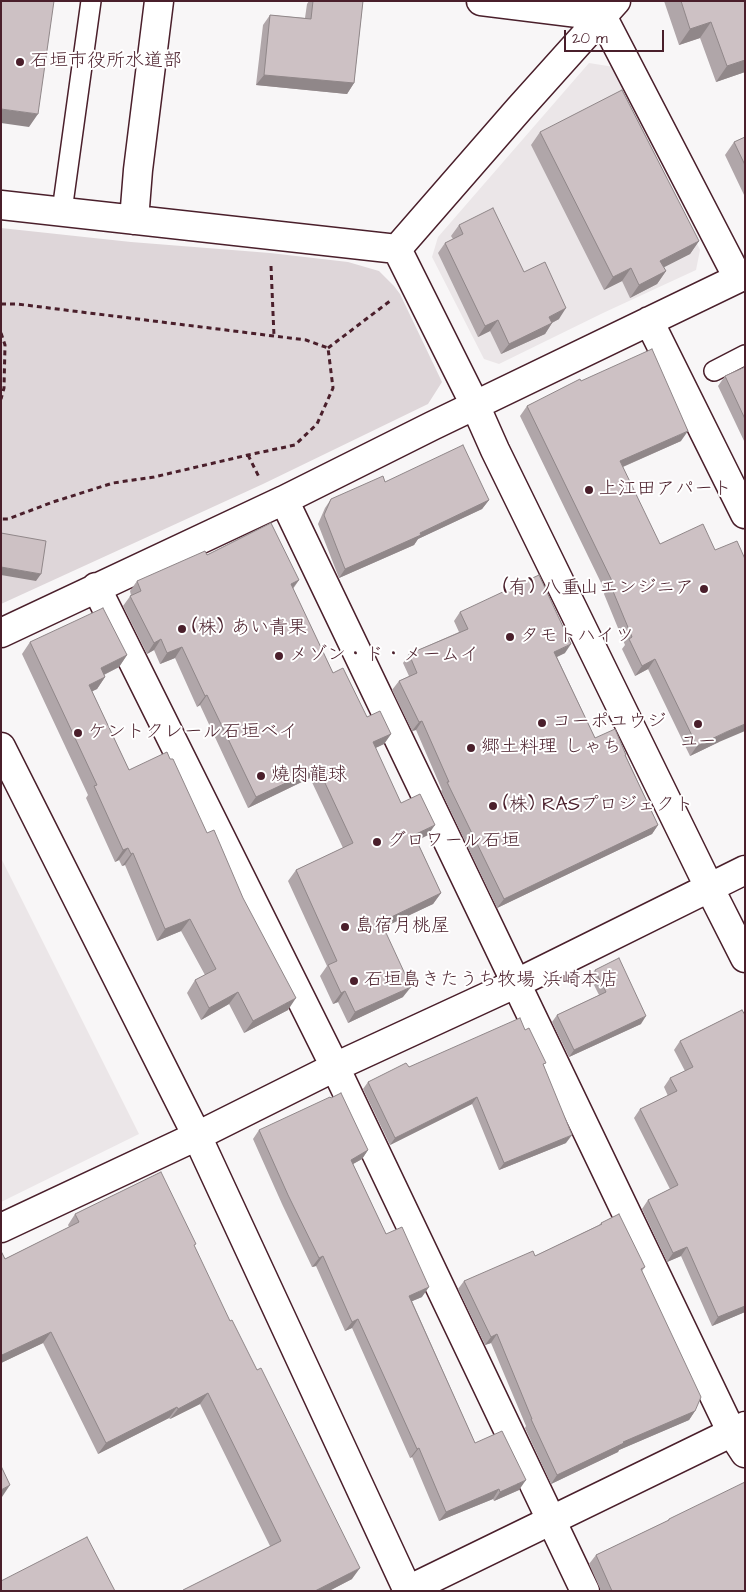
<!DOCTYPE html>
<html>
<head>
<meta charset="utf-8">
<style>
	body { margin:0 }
	#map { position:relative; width:746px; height:1592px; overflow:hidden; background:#f8f6f7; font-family:"Architects Daughter",sans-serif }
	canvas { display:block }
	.frame { position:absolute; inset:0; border:2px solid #4a1f2b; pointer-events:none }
	.scale { position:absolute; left:564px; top:30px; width:100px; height:22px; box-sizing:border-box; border:2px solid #4a1f2b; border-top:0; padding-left:6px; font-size:15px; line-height:18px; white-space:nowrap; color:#4a1f2b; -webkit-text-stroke:4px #fff; paint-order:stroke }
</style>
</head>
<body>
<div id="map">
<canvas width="746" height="1592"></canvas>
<div class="frame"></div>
<div class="scale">20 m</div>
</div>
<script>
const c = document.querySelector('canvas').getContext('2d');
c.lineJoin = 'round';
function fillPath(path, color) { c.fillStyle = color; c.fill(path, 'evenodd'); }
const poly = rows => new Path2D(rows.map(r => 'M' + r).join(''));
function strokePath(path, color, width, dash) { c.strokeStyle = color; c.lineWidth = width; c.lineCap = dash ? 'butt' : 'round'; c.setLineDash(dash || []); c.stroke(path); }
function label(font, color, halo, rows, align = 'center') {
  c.font = font + ' "Architects Daughter","Klee One",sans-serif'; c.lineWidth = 4; c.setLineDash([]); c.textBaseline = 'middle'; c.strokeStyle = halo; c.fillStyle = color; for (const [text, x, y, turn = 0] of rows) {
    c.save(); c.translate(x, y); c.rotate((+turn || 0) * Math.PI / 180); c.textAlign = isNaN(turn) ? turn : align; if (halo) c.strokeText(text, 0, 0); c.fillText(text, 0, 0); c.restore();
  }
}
fillPath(poly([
	[589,63,614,67,700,250,696,270,603,313,499,364,484,359,432,257,438,237],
	[1,858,139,1134,1,1202]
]), '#ebe6e8');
fillPath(poly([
	[1,228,131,242,270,253,348,262,379,271,394,286,400,294,442,382,428,404,263,484,1,604]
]), '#ded6d9');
const lane = poly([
	[62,211,91,1],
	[714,371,745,355]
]);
const street = poly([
	[481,1,602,16,738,278],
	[1,205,397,249],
	[134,220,138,170,159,1],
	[397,249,475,405,495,450,709,887,745,958],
	[397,249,519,109,616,1],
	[649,321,745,514],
	[284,500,732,1433,745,1453],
	[96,587,335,1067,585,1591],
	[1,633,284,500,432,426,745,275],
	[197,1136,335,1067,517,983,745,870]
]);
const secondary = poly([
	[1,747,197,1136,408,1591],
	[1,1228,197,1136],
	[406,1591,745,1426]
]);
strokePath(lane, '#4a1f2b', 22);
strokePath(street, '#4a1f2b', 31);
strokePath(secondary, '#4a1f2b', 31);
strokePath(poly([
	[271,266,274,336],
	[1,304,17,304,306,340,328,348,333,388,317,424,295,445,248,455,154,477,113,483,53,502,8,519,1,519],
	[1,333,5,345,4,388,1,399],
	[328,348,390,301],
	[248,455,260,479]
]), '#4a1f2b', 3, [5, 4]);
strokePath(lane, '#fff', 19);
strokePath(street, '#fff', 28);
strokePath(secondary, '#fff', 28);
fillPath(poly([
	[309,1,363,1,354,83,347,94,256,85,263,25,270,15,305,18,307,4],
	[664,1,745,1,745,72,716,82,700,38,679,45],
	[540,132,699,241,690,254,663,267,666,271,657,284,630,298,622,281,604,290,531,145],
	[745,137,745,197,725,155,734,142],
	[459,225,524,272,559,319,552,323,545,334,501,354,490,331,478,337,438,253,445,243,453,239,451,236],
	[745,367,745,443,718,386,725,376],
	[581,381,681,441,623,467,719,742,690,756,648,669,635,676,622,649,625,645,604,594,605,591,520,416,527,406],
	[385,482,489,500,482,509,418,539,414,545,339,578,318,524,325,508,331,499],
	[207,555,299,580,293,589,333,673,367,717,391,734,384,744,375,748,401,803,428,835,417,841,441,893,433,904,384,927,403,997,348,1023,338,1002,333,1004,320,976,327,966,288,881,296,870,343,848,310,778,248,808,200,705,197,707,175,658,160,664,154,650,147,654,123,606,131,595,130,591,137,581],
	[460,612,565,653,557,657,595,738,626,755,626,756,658,825,652,834,497,908,441,791,442,790,416,730,412,731,392,690,399,681,409,676,403,663,409,654,459,632,454,621],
	[30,642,127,655,119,667,104,675,105,677,97,689,92,691,129,770,288,1010,244,1033,229,1004,201,1020,187,993,195,980,205,975,181,931,157,941,125,865,122,866,119,860,115,862,86,798,88,795,22,654],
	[595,970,641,1024,569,1057,552,1022,557,1015,599,995,590,977],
	[742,1010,745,1312,712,1326,681,1256,667,1262,642,1209,648,1200,670,1189,634,1118,640,1109,668,1096,664,1087,670,1078,685,1071,674,1050,680,1041],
	[525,1030,544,1066,566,1143,499,1170,472,1104,390,1145,363,1089,368,1082,409,1067],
	[259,1130,368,1150,362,1159,353,1164,386,1234,422,1297,412,1301,475,1443,519,1490,494,1501,493,1499,439,1521,412,1457,410,1458,352,1328,345,1331,316,1266,312,1267,282,1204,253,1139],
	[75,1214,194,1247,352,1579,329,1591,182,1591,270,1546,200,1404,170,1419,169,1418,98,1454,43,1343,1,1363,1,1251,5,1259,69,1227,68,1225],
	[601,1223,645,1267,642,1271,695,1411,689,1420,619,1450,618,1452,551,1484,525,1428,526,1426,491,1343,485,1345,458,1289,464,1281,535,1256,599,1225],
	[669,1519,745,1591,601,1591,589,1564,596,1555,667,1521]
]), '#b0a6a9');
fillPath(poly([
	[711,22,700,38,679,45,690,29],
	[745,60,745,72,716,82,727,66],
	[264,75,354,83,347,94,256,85],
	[1,109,38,114,29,127,1,123],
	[699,241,690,254,651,274,660,261],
	[631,268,622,281,604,290,613,277],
	[666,271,657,284,630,298,639,285],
	[566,308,559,319,542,328,549,317],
	[498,320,490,331,478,337,485,326],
	[552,323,545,334,501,354,509,344],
	[688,431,681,441,613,471,620,461],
	[489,500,482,509,418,539,414,545,339,578,345,569],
	[1,567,41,574,36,581,1,575],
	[299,580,291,590,291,584],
	[161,639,154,650,147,654,154,643],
	[571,644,565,653,548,661,554,652],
	[182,647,175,658,160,664,167,653],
	[127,655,119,667,93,680,101,668],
	[655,659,648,669,635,676,642,666],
	[105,677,97,689,81,697,89,685],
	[207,695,200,705,197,707,205,696],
	[422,721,416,730,412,731,419,722],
	[745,724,745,731,719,742,690,756,697,746,726,732],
	[391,734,384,744,365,753,373,742],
	[318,768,310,778,248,808,256,797],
	[435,825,428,835,406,845,414,835],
	[658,825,652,834,497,908,504,899],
	[128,848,119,860,115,862,123,850],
	[133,853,125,865,122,866,131,854],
	[441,893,433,904,374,932,381,922],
	[190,919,181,931,157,941,165,929],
	[411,987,403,997,348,1023,355,1012],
	[345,991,338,1002,333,1004,341,993],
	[238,992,229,1004,201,1020,209,1008],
	[296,998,288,1010,244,1033,253,1021],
	[646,1016,641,1024,569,1057,574,1050],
	[477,1097,472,1104,390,1145,395,1138],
	[572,1135,566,1143,499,1170,504,1163],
	[368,1150,362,1159,344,1169,351,1160],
	[687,1247,681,1256,667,1262,673,1253],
	[323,1256,316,1266,312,1267,319,1258],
	[429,1287,422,1297,403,1305,409,1296],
	[745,1306,745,1312,712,1326,718,1317],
	[358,1319,352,1328,345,1331,352,1322],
	[51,1332,43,1343,1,1363,1,1357,2,1355],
	[497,1334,491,1343,485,1345,491,1337],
	[208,1393,200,1404,170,1419,178,1409],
	[177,1407,169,1418,98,1454,106,1443],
	[695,1411,689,1420,619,1450,618,1452,551,1484,557,1475,623,1442],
	[419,1448,412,1457,410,1458,417,1449],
	[526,1480,519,1490,494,1501,500,1492],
	[10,1485,2,1497,1,1498,1,1490],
	[499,1489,493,1499,439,1521,446,1512],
	[360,1568,352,1579,329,1591,315,1591]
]), '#908789');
const building = poly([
	[1,1,54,1,38,114,1,109,1,1],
	[313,1,363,1,354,83,264,75,270,15,311,19,313,1],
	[681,1,745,1,745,60,727,66,711,22,690,29,681,1],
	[622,90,699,241,660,261,666,271,639,285,631,268,613,277,540,132,622,90],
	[745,137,745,165,734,142,745,137],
	[493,208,524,272,545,262,566,308,549,317,552,323,509,344,498,320,485,326,445,243,463,234,459,225,493,208],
	[652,349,688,431,620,461,660,544,703,524,715,550,737,541,745,559,745,724,726,732,697,746,655,659,642,666,629,639,632,637,610,584,613,583,527,406,580,379,581,381,652,349],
	[745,367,745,419,725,376,745,367],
	[463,445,489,500,420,533,421,535,345,569,324,515,331,499,383,476,385,482,463,445],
	[271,523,299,580,291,584,333,673,343,668,367,717,380,711,391,734,373,742,401,803,420,794,435,825,414,835,441,893,381,922,411,987,355,1012,345,991,341,993,328,965,337,961,296,870,353,843,318,768,256,797,207,695,205,696,182,647,167,653,161,639,154,643,130,596,141,591,137,581,205,551,207,555,271,523],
	[1,533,46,541,41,574,1,567,1,533],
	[539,575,571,644,554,652,595,738,615,729,626,755,625,755,658,825,504,899,447,782,449,782,422,721,419,722,399,681,417,673,409,654,468,629,460,612,539,575],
	[103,608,127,655,101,668,105,677,89,685,129,770,167,752,170,759,173,759,207,833,214,830,243,898,296,998,253,1021,238,992,209,1008,195,980,216,969,190,919,165,929,133,853,131,854,128,848,123,850,94,786,97,785,30,642,103,608],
	[619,958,646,1016,574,1050,557,1015,606,992,595,970,619,958],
	[742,1010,745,1015,745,1306,718,1317,687,1247,673,1253,648,1200,678,1185,640,1109,677,1091,670,1078,693,1067,680,1041,742,1010],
	[520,1018,525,1030,529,1028,546,1063,543,1064,572,1135,504,1163,477,1097,395,1138,368,1082,406,1063,409,1067,520,1018],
	[341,1093,368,1150,351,1160,386,1234,402,1227,429,1287,409,1296,475,1443,502,1431,526,1480,500,1492,499,1489,446,1512,419,1448,417,1449,358,1319,352,1322,323,1256,319,1258,288,1195,259,1130,330,1097,331,1098,341,1093],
	[161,1172,196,1244,194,1245,230,1321,232,1320,257,1370,261,1368,360,1568,315,1591,184,1591,183,1590,281,1541,208,1393,178,1409,177,1407,106,1443,51,1332,2,1355,1,1353,1,1251,5,1259,79,1222,75,1214,161,1172],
	[619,1214,645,1267,641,1269,701,1397,695,1411,623,1442,624,1443,557,1475,531,1419,532,1419,497,1334,491,1337,464,1281,533,1251,535,1256,602,1224,601,1223,619,1214],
	[1,1466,10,1485,1,1490,1,1466],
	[745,1482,745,1591,612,1591,596,1555,669,1520,669,1519,745,1482],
	[87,1537,115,1591,1,1591,1,1581,87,1537]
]);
fillPath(building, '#cdc1c4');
strokePath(building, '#908789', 1);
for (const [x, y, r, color] of [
	[20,62,5,"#4a1f2b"],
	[589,490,5,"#4a1f2b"],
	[704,589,5,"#4a1f2b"],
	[182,629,5,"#4a1f2b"],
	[510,637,5,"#4a1f2b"],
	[279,656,5,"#4a1f2b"],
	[542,723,5,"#4a1f2b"],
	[698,724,5,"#4a1f2b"],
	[78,733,5,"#4a1f2b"],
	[471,748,5,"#4a1f2b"],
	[261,776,5,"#4a1f2b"],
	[493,806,5,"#4a1f2b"],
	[377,842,5,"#4a1f2b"],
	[345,927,5,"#4a1f2b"],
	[354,981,5,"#4a1f2b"]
]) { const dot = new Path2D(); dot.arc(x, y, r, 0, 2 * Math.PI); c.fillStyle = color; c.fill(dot); strokePath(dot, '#fff', 2); }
label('19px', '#4a1f2b', '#fff', [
	["石垣市役所水道部",30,62],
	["上江田アパート",599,490],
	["(有) 八重山エンジニア",694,589,"right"],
	["(株) あい青果",192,629],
	["タモトハイツ",520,637],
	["メゾン・ド・メームイ",289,656],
	["コーポユウジ",552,723],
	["ケントクレール石垣ベイ",88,733],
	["ユー",698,743,"center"],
	["郷土料理 しゃち",481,748],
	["燒肉龍球",271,776],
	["(株) RASプロジェクト",503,806],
	["グロワール石垣",387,842],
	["島宿月桃屋",355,927],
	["石垣島きたうち牧場 浜崎本店",364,981]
], 'left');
</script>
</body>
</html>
